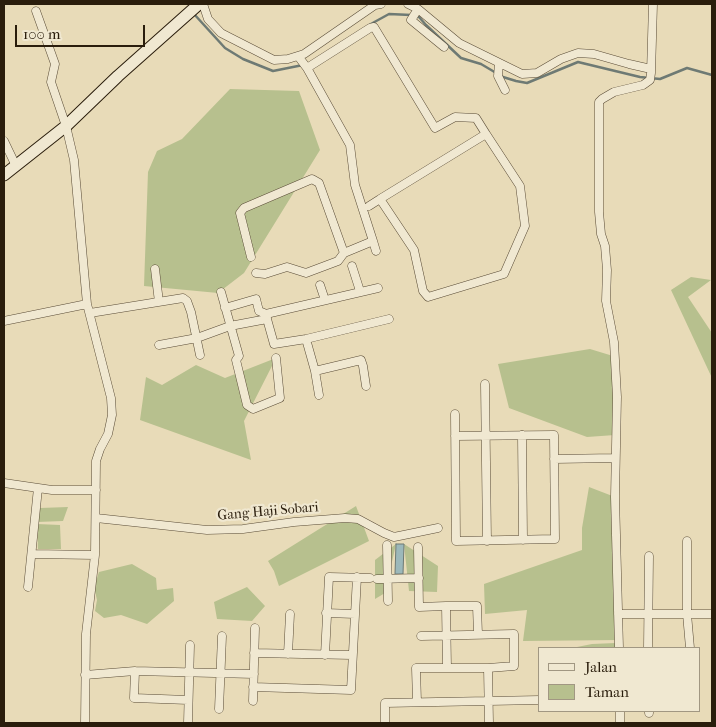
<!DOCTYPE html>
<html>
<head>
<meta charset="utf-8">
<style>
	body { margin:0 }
	#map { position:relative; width:716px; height:727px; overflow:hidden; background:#e8dbb8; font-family:"IM FELL French Canon",serif }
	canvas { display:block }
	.frame { position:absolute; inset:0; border:5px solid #2a1d0c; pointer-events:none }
	.legend { position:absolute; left:538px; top:647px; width:162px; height:65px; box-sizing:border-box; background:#f0e8d1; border:1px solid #a19782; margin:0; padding:6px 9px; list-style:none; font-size:15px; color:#2a1d0c }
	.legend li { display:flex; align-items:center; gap:10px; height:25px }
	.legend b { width:25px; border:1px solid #a19782 }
	.scale { position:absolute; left:15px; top:25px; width:130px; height:22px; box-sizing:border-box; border:2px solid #2a1d0c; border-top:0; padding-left:6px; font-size:15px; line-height:18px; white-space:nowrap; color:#2a1d0c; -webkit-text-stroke:4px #f0e8d1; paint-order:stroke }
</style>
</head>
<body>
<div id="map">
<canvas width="716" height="727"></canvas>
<div class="frame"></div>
<ul class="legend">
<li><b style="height:6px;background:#f0e8d1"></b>Jalan</li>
<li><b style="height:14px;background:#b7c08e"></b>Taman</li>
</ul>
<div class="scale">100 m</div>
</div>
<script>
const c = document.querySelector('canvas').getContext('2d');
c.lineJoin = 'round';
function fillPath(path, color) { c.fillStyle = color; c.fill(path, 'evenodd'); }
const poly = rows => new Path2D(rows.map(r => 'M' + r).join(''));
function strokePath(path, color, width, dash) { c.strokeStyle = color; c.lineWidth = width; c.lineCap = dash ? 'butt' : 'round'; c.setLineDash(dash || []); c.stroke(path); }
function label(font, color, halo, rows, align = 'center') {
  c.font = font + ' "IM FELL French Canon",serif'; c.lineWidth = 4.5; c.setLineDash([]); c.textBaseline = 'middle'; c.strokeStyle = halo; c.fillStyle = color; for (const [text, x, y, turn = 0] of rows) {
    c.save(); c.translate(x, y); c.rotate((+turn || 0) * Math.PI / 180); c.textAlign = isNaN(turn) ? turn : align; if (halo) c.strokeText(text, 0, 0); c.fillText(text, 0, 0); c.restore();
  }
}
fillPath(poly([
	[230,89,299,91,320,150,244,273,218,293,144,286,148,172,157,151,182,139],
	[691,277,711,280,688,297,712,333,712,378,671,290],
	[590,349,613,356,615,435,587,437,509,408,498,364],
	[276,358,244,421,251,460,140,420,146,377,162,385,196,365,225,378],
	[589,487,615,497,619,640,523,641,527,610,485,614,484,584,582,550,582,528],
	[356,506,369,541,279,586,274,571,268,561],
	[68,507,63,521,37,522,40,508],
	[37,524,60,525,61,549,38,549],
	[396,544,385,593,375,599,375,560],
	[404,544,438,566,437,592,409,591],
	[132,564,156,578,157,590,173,588,174,601,147,624,121,615,104,618,95,611,97,600,94,587,99,572],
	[247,587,265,606,252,621,217,619,214,602],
	[616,643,616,648,572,648,592,644]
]), '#b7c08e');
const water = poly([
	[396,544,404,544,403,574,395,574,396,544]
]);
fillPath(water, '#9cb8ba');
strokePath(water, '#6e7a74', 1);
strokePath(poly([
	[194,14,225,48,243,59,273,71,303,65],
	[416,16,419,17,426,25,461,58,481,64,503,77,516,81,527,83,578,62,640,77,660,79,687,68,712,75],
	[369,25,389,14,411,15]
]), '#6e7a74', 2.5);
const minor = poly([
	[203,4,208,19,221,33,274,60,288,59,304,54,375,5,381,4],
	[408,4,418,9,459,43,522,74,537,73,561,59,578,53,594,54,629,64,651,69],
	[418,9,411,20,444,47],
	[36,11,55,64,51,82,66,126,74,160,87,304,111,398,112,415,108,434,100,449,96,461,95,555,86,634,85,723],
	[499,63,498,76,505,90],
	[307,68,370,28,374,27,435,128,455,117,476,118,486,134,380,199,414,250,423,291,428,297,504,274,525,226,520,186,486,134],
	[4,141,16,166],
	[369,206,380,199],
	[373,241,376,251],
	[251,257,240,213,244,208,312,179,319,183,344,253],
	[352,266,360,291],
	[155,269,159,302],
	[256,273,265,274,287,267,306,273,338,261,344,253,373,241,355,185,350,145,307,68,298,56],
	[320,285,325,300],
	[221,292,239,356,236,360,247,405,253,409,280,398,276,358],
	[225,308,256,299,259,311,266,314,267,317],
	[90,313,183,298,187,301,191,312,200,355],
	[266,314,378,288],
	[4,321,87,304],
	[306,339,315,371,319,395],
	[159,345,197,338,230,326,267,319,274,344,306,339,389,319],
	[315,371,361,360,363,366,366,386],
	[485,384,487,541],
	[455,414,456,541,555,539,554,435,455,436],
	[522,435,523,540],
	[554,459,615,458],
	[4,483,52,490,96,490],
	[96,518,207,530,243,529,294,522,345,518,358,519,384,533,394,537,438,528],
	[687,541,687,614,690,648],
	[387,545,388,601],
	[418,547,419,607,446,606],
	[32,554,95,555],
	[377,579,419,578],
	[28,587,38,488],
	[326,613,355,614],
	[618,614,712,614],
	[478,635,477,606,446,606,447,668,488,668,489,723],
	[421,636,514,634,514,666,488,668],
	[619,648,615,497,617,397,614,342,606,301,607,270,605,246,601,234,599,212,599,102,602,99,614,92,643,85,650,80,651,73,653,4],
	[648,648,649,556],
	[254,653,352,655],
	[288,654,290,614],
	[325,655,329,577,370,578],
	[135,671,134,698,188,700],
	[85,675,135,671,254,674],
	[253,687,351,690,357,577],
	[253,701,255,628],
	[417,702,416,668,447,668],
	[219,709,222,636],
	[620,711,620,723],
	[649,711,649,713],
	[188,723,190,645],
	[385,723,385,703,540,700]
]);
const secondary = poly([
	[4,175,66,126,118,76,199,4]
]);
strokePath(minor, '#5a4c37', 9);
strokePath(secondary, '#2a1d0c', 13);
strokePath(minor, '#f0e8d1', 8);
strokePath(secondary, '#f0e8d1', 11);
label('14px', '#2a1d0c', '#f0e8d1', [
	["Gang Haji Sobari",268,512,-5]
]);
</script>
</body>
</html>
